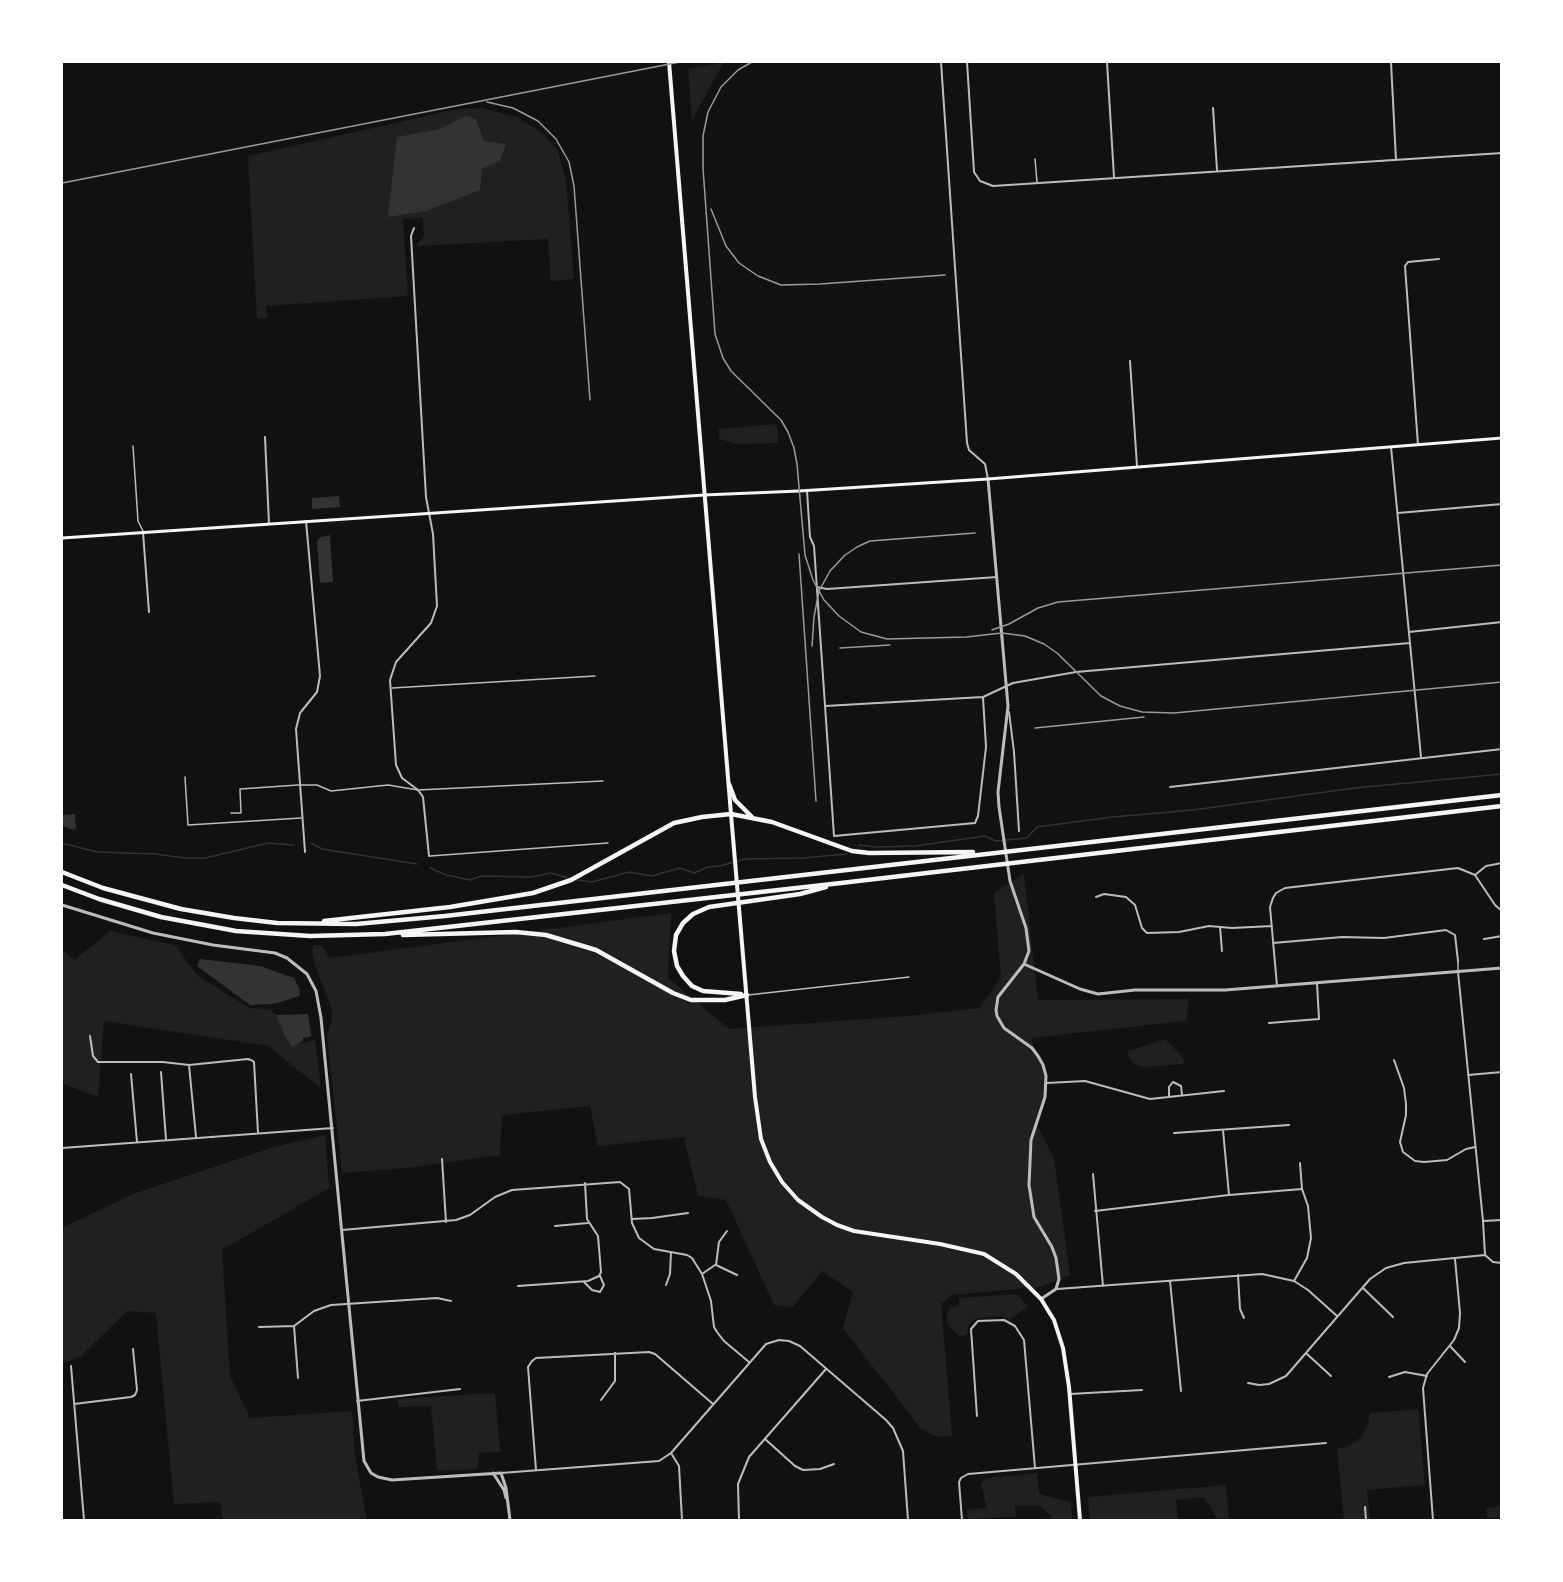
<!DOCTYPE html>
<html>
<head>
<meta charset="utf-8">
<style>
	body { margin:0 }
	#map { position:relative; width:1563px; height:1582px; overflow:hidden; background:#111; font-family:"Fira Sans Condensed",sans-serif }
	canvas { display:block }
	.frame { position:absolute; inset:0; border:63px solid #fff; pointer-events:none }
</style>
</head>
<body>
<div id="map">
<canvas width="1563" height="1582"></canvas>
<div class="frame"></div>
</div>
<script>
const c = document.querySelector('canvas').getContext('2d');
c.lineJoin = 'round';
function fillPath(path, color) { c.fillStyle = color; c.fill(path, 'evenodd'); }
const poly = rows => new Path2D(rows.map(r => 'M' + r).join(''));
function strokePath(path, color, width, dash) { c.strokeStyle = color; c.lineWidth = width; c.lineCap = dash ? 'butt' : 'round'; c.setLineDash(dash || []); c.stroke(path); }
fillPath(poly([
	[724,62,692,120,688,69],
	[482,108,517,117,543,133,558,151,566,181,574,279,551,281,548,239,416,246,424,235,423,218,403,219,408,296,266,306,267,318,257,319,248,156,453,110],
	[777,424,778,443,737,444,719,439,719,429],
	[1024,874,1038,1000,1189,999,1186,1021,1031,1038,1047,1083,1036,1123,1054,1158,1070,1275,1040,1287,952,1295,941,1304,952,1436,938,1437,922,1430,843,1328,853,1292,822,1271,793,1307,774,1305,726,1200,698,1196,684,1137,598,1146,590,1106,502,1115,500,1155,406,1168,342,1173,327,1035,331,1023,332,1010,315,965,312,951,314,945,321,945,330,958,671,913,668,978,729,1029,907,1016,980,1008,1001,977,994,893],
	[110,931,175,945,197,975,249,1008,270,1009,276,1015,285,1036,292,1046,315,1040,321,1088,268,1046,104,1021,98,1097,64,1084,62,1078,62,949,74,960],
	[1165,1039,1184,1059,1184,1064,1144,1067,1134,1064,1129,1058,1128,1051],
	[325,1135,329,1188,222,1250,230,1376,250,1418,352,1411,355,1456,367,1520,223,1520,220,1502,174,1504,156,1313,127,1311,80,1357,62,1364,62,1228,133,1194,274,1147],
	[1017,1294,1028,1306,1010,1320,998,1316,977,1318,969,1324,967,1335,958,1336,947,1323,947,1313,951,1308,959,1304,959,1298],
	[495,1393,500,1452,479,1453,478,1469,437,1471,431,1406,399,1407,397,1399],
	[1418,1409,1425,1485,1367,1490,1370,1520,1344,1520,1337,1449,1349,1446,1360,1438,1368,1426,1370,1413],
	[1037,1473,1039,1494,1071,1502,1072,1520,1053,1520,1044,1509,1037,1505,1015,1506,1016,1516,968,1520,967,1510,987,1508,981,1484,984,1480,988,1478],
	[1226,1485,1229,1520,1218,1520,1204,1497,1176,1500,1178,1520,1090,1520,1088,1497],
	[1501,1506,1501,1517,1487,1518,1486,1508]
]), '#202020');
fillPath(poly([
	[466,116,476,119,484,141,506,144,500,161,482,169,480,190,426,211,388,217,397,137,440,129],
	[339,496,340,507,312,509,312,498],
	[330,535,333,582,320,583,317,541,321,537],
	[75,814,76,827,75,830,62,826,62,815],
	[200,959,260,966,294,978,299,988,300,996,274,1004,250,1005,197,966],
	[308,1014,311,1036,303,1038,303,1041,292,1047,285,1036,276,1015]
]), '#333');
strokePath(poly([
	[62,843,97,852,155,854,185,858,205,858,268,843,293,845],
	[311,843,322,849,417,864],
	[859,845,875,847,915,846,985,836,996,841,1027,838,1037,827,1112,817,1193,810,1355,788,1502,774],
	[430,868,446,875,470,880,482,876,532,877,550,873,569,878],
	[577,880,592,882,629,872,652,876,680,868,694,873,708,867,720,866,745,859,802,858,847,854]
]), '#333', 1.5);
strokePath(poly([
	[1035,159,1037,182],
	[133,446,138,521,143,531],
	[392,688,595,676],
	[185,777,188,825,301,818],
	[231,813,241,813,240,789,298,785,317,785,331,791,388,785,418,790,603,781],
	[430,856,608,843],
	[1458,961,1458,971],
	[748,995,909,977]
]), '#bcbcbc', 1.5);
strokePath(poly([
	[941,62,967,443,969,450,985,464,988,479],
	[967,62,974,172,980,181,993,186,1502,153],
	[1107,62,1114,177],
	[1391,62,1396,160],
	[1213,108,1217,170],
	[414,228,411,236,426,497,433,534,437,606,431,623,396,662,390,680,396,765,402,778,418,790,423,797,429,856],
	[1130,361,1137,466],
	[265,437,269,524],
	[1418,445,1405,266,1408,262,1439,259],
	[1391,447,1421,757],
	[807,491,810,537,814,546,834,836,975,823,978,816,986,747,983,697],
	[1398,513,1502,504],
	[143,532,149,612],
	[817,587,827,589,997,577],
	[1409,632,1502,622],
	[825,706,983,697,1013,683,1076,672,1410,643],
	[1009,712,1014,752,1019,831],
	[1170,787,1502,749],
	[305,852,296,729,300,713,317,692,320,676,306,521],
	[1475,875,1486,866,1502,863],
	[1096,897,1104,894,1126,897,1135,905,1142,928,1147,933,1179,932,1209,926,1232,928,1272,926],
	[1220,927,1222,951],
	[1484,939,1502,936],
	[1273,943,1342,937,1384,938,1446,930,1455,935,1458,961],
	[1458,972,1483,1221,1485,1255],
	[1277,986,1270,907,1273,898,1276,893,1285,888,1458,868,1475,875,1495,905,1502,911],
	[1269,1023,1319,1019,1317,983],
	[90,1036,93,1056,98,1062,163,1062,189,1065,248,1059,251,1060,254,1062,258,1133],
	[1394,1060,1404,1088,1406,1104,1406,1115,1400,1142,1403,1152,1415,1161,1424,1162,1447,1160,1466,1149,1475,1147],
	[189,1065,196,1137],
	[161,1072,166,1140],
	[131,1074,137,1142],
	[1468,1075,1502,1072],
	[1047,1083,1085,1081,1150,1099,1224,1091],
	[1169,1097,1169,1087,1173,1082,1181,1086,1182,1095],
	[1223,1130,1229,1195],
	[1174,1133,1289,1125],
	[62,1148,333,1128],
	[442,1159,446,1222],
	[1093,1174,1103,1286],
	[1095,1211,1229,1195,1302,1189],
	[632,1219,652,1218,688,1213],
	[1483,1221,1502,1220],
	[555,1226,588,1223],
	[342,1230,456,1220,470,1215,495,1197,512,1190,620,1182,629,1189,632,1223,639,1238,654,1249,687,1255,692,1258,702,1274,711,1301,714,1327,717,1332,724,1341,749,1362],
	[1485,1255,1493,1262,1502,1263],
	[716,1265,719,1242,727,1231],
	[716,1265,737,1275],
	[702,1274,715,1265],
	[1238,1275,1240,1309,1244,1318],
	[1170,1281,1181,1391],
	[1294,1281,1307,1258,1311,1238,1308,1206,1302,1189,1300,1163],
	[584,1282,592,1290,600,1292,604,1285,600,1276],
	[666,1285,670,1274,671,1252],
	[518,1286,588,1281,599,1276,601,1272,598,1236,587,1219,585,1183],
	[1363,1288,1393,1317],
	[1057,1289,1262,1274,1294,1281,1308,1290,1337,1316],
	[294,1326,298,1378],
	[259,1327,294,1326,314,1311,331,1305,437,1298,451,1301],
	[1450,1346,1465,1362],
	[1307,1354,1331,1376],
	[71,1366,84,1520],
	[1389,1377,1405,1372,1427,1376],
	[1248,1383,1259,1385,1269,1384,1286,1376,1370,1279,1386,1268,1404,1263,1485,1255],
	[1070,1394,1142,1390],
	[601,1400,615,1381,615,1353],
	[357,1401,460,1389],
	[74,1404,131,1397,135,1395,137,1390,133,1349],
	[977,1416,971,1329,978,1321,1004,1320,1015,1326,1024,1340,1035,1468],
	[765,1439,795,1466,803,1470,820,1469,834,1464],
	[671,1453,679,1466,682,1520],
	[536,1470,528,1367,532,1361,536,1358,649,1352,655,1354,713,1404],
	[501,1473,659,1461,671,1453,766,1344,779,1340,789,1341,800,1346,886,1420,893,1428,903,1451,908,1520],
	[1365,1507,1366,1520],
	[739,1520,738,1484,749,1457,826,1369],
	[962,1520,959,1482,961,1478,968,1474,1326,1443],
	[1433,1520,1423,1388,1427,1374,1454,1340,1459,1328,1460,1313,1455,1259]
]), '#bcbcbc', 2);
strokePath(poly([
	[988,479,1008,706,998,792,999,807,1010,881,1026,928,1029,951,1024,964,998,997,996,1010,997,1016,1004,1028,1032,1048,1038,1056,1043,1065,1046,1076,1045,1097,1031,1140,1029,1185,1034,1217,1052,1247,1056,1258,1059,1279,1056,1289,1041,1299],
	[62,905,153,933,213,945,275,953,287,958,307,974,316,991,321,1018,364,1461,371,1473,378,1477,392,1480,501,1473,506,1488,510,1520],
	[1024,964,1080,989,1098,994,1135,990,1225,990,1502,968],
	[493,1473,504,1490,506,1498]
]), '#bcbcbc', 3);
strokePath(poly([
	[62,538,704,495,799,491,988,479,1502,438]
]), '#f5f5f5', 3);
strokePath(poly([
	[669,62,731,814,755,1097,761,1139,770,1162,782,1182,798,1200,822,1217,837,1225,854,1231,940,1244,984,1254,1016,1274,1041,1299,1054,1320,1063,1348,1069,1387,1080,1520]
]), '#f5f5f5', 4);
strokePath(poly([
	[729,784,735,800,752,817],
	[62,872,103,888,181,909,234,918,277,923,356,924,445,916,1502,795],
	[62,885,99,899,161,917,236,931,310,936,385,934,841,883,1502,806],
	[324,921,450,907,533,893,571,880,674,823,702,817,731,814,772,822,852,851,869,853,973,852],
	[403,935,516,932,546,935,596,950,673,993,691,1000,725,1000,747,995],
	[741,994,703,991,692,986,683,976,677,966,674,951,676,935,683,923,693,914,709,907,800,894,826,887]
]), '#f5f5f5', 4.5);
strokePath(poly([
	[752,62,738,70,721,87,708,112,703,136,703,168,715,334,723,358,731,371,781,420,788,432,794,448,797,464,805,555,813,580,824,600,839,616,861,632,887,639,966,637,1002,633,1025,636,1044,644,1057,653,1101,696,1120,706,1142,712,1174,713,1502,682],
	[487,102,513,108,538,121,556,139,569,162,574,186,590,400],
	[62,183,680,62],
	[711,209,726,246,739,263,758,276,781,285,820,284,945,275],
	[799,554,816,801],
	[992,630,1009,624,1038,608,1058,602,1502,565],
	[812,646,814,617,819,591,830,571,845,555,857,547,870,541,975,533],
	[840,648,890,645],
	[1035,728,1144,717]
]), '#9a9a9a', 1.5);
</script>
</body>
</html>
